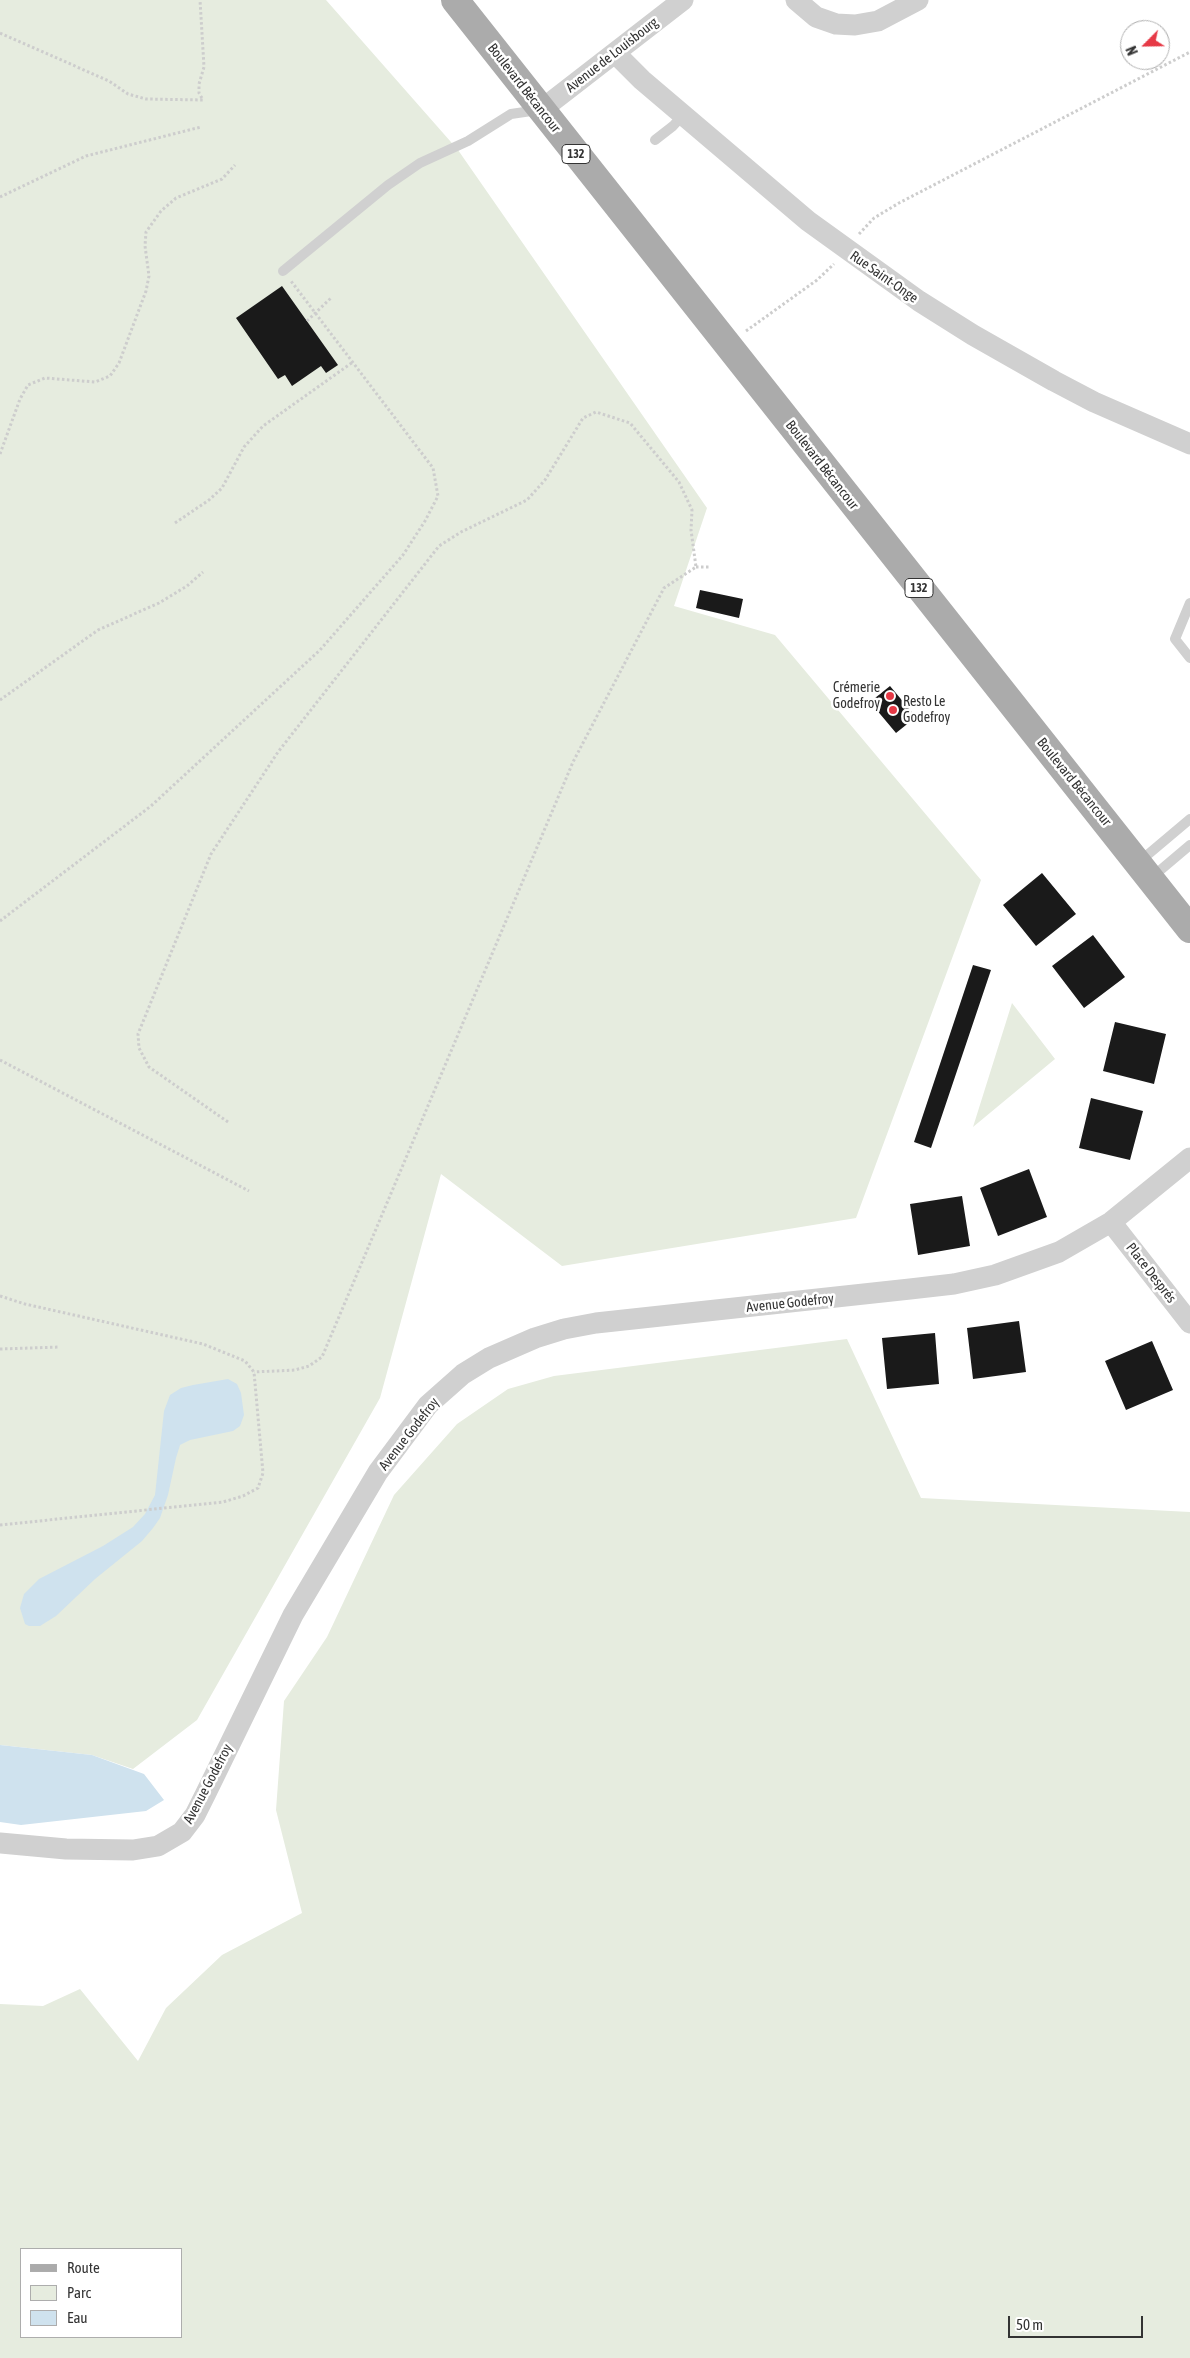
<!DOCTYPE html>
<html>
<head>
<meta charset="utf-8">
<style>
	body { margin:0 }
	#map { position:relative; width:1190px; height:2358px; overflow:hidden; background:#fff; font-family:"Asap Condensed",sans-serif }
	canvas { display:block }
	.legend { position:absolute; left:20px; top:2248px; width:162px; height:90px; box-sizing:border-box; background:#fff; border:1px solid #adadad; margin:0; padding:6px 9px; list-style:none; font-size:15px; color:#333 }
	.legend li { display:flex; align-items:center; gap:10px; height:25px }
	.legend b { width:25px; border:1px solid #adadad }
	.north { position:absolute; left:1120px; top:20px; width:50px; height:50px; box-sizing:border-box; background:#fff; border:1px solid #adadad; border-radius:50%; rotate:247deg; font-size:14px; font-weight:700; line-height:20px; text-align:center; color:#333 }
	.north::after { content:''; display:block; margin:auto; width:18px; height:22px; background:#e63946; clip-path:polygon(50% 0,100% 100%,50% 72%,0 100%) }
	.scale { position:absolute; left:1008px; top:2316px; width:135px; height:22px; box-sizing:border-box; border:2px solid #333; border-top:0; padding-left:6px; font-size:15px; line-height:18px; white-space:nowrap; color:#333; -webkit-text-stroke:4px #fff; paint-order:stroke }
</style>
</head>
<body>
<div id="map">
<canvas width="1190" height="2358"></canvas>
<ul class="legend">
<li><b style="height:6px;background:#ababab"></b>Route</li>
<li><b style="height:14px;background:#e6ecdf"></b>Parc</li>
<li><b style="height:14px;background:#cfe2ee"></b>Eau</li>
</ul>
<div class="north">N</div>
<div class="scale">50 m</div>
</div>
<script>
const c = document.querySelector('canvas').getContext('2d');
c.lineJoin = 'round';
function fillPath(path, color) { c.fillStyle = color; c.fill(path, 'evenodd'); }
const poly = rows => new Path2D(rows.map(r => 'M' + r).join(''));
function strokePath(path, color, width, dash) { c.strokeStyle = color; c.lineWidth = width; c.lineCap = dash ? 'butt' : 'round'; c.setLineDash(dash || []); c.stroke(path); }
function label(font, color, halo, rows, align = 'center') {
  c.font = font + ' "Asap Condensed",sans-serif'; c.lineWidth = 5; c.setLineDash([]); c.textBaseline = 'middle'; c.strokeStyle = halo; c.fillStyle = color; for (const [text, x, y, turn = 0] of rows) {
    c.save(); c.translate(x, y); c.rotate((+turn || 0) * Math.PI / 180); c.textAlign = isNaN(turn) ? turn : align; if (halo) c.strokeText(text, 0, 0); c.fillText(text, 0, 0); c.restore();
  }
}
fillPath(poly([
	[0,0,326,0,458,150,707,508,674,606,775,635,981,880,856,1218,562,1266,441,1174,380,1398,197,1720,133,1769,92,1755,0,1745],
	[1012,1003,1055,1059,973,1127],
	[847,1339,921,1498,1190,1512,1190,2358,0,2358,0,2004,43,2006,80,1989,138,2061,166,2008,222,1955,302,1913,276,1810,284,1701,327,1637,394,1495,457,1424,508,1389,554,1376],
	[21,2249,181,2249,181,2337,21,2337]
]), '#e6ecdf');
fillPath(poly([
	[228,1379,237,1384,241,1393,244,1415,240,1426,233,1431,190,1440,180,1445,176,1458,168,1495,160,1518,153,1528,142,1541,95,1579,56,1616,40,1626,29,1626,25,1624,20,1608,24,1594,39,1579,103,1546,133,1527,145,1514,155,1495,164,1411,170,1395,181,1388,193,1385],
	[0,1745,92,1755,144,1774,164,1800,146,1811,21,1825,0,1822]
]), '#cfe2ee');
fillPath(poly([
	[282,286,338,365,326,373,321,366,292,386,285,375,278,379,236,318],
	[700,590,743,599,739,618,696,608],
	[890,686,916,717,896,733,870,702],
	[1042,873,1076,914,1036,946,1003,905],
	[1093,935,1125,977,1084,1008,1052,966],
	[973,965,991,970,931,1148,914,1142],
	[1115,1022,1166,1034,1154,1084,1103,1071],
	[1091,1098,1143,1111,1130,1160,1079,1148],
	[1029,1169,1047,1217,998,1236,980,1188],
	[962,1196,970,1246,918,1255,910,1204],
	[1019,1321,1026,1372,973,1379,967,1328],
	[935,1333,939,1384,887,1389,882,1338],
	[1152,1341,1173,1390,1126,1410,1105,1361]
]), '#1a1a1a');
strokePath(poly([
	[0,33,109,81,128,94,146,99,203,100,199,93,199,84,204,67,200,0],
	[0,197,86,156,201,127],
	[859,234,874,218,899,203,1190,52],
	[307,321,332,297],
	[746,331,817,280,834,264],
	[0,454,20,399,28,385,45,378,95,382,110,376,119,363,146,291,149,276,145,246,146,232,161,211,176,198,222,179,235,165],
	[175,523,209,500,222,488,244,447,263,426,353,362],
	[696,567,710,567],
	[0,700,98,630,159,603,187,586,203,572],
	[0,921,151,806,320,650,403,555,425,521,438,496,433,468,291,281],
	[0,1060,249,1191],
	[228,1122,149,1067,139,1048,138,1034,211,854,278,752,439,546,461,532,527,500,545,480,583,418,596,412,630,423,679,482,692,510,691,530,696,567,664,588,573,762,322,1357,309,1366,295,1370,254,1372],
	[0,1296,25,1304,203,1344,245,1361,254,1372,263,1473,258,1488,243,1496,223,1502,0,1525],
	[0,1349,59,1347]
]), '#cdcdcd', 3, [2.5, 2.5]);
strokePath(poly([
	[655,140,673,126,683,115],
	[283,271,388,185,420,163,468,141,511,114,538,110],
	[1190,603,1175,639,1190,658],
	[1139,862,1190,819],
	[1151,878,1190,845]
]), '#d0d0d0', 10);
strokePath(poly([
	[796,0,816,17,836,24,855,25,878,21,918,0],
	[615,53,642,80,808,221,919,301,973,335,1054,381,1094,402,1190,444],
	[541,110,683,0],
	[1111,1222,1190,1323],
	[0,1843,66,1849,133,1850,158,1846,182,1832,195,1815,205,1795,293,1615,378,1472,428,1405,463,1374,489,1358,535,1338,564,1329,596,1323,910,1289,954,1284,995,1275,1059,1252,1111,1222,1190,1158]
]), '#d0d0d0', 21);
strokePath(poly([
	[455,0,1190,929]
]), '#ababab', 28);
for (const [x, y, r, color] of [
	[890,696,5,"#e63946"],
	[893,710,5,"#e63946"]
]) { const dot = new Path2D(); dot.arc(x, y, r, 0, 2 * Math.PI); c.fillStyle = color; c.fill(dot); strokePath(dot, '#fff', 2); }
for (const [x, y, w] of [
	[576,154,28],
	[919,588,28]
]) { const box = new Path2D(); box.roundRect(x - w / 2, y - 9.5, w, 19, 4); c.fillStyle = '#fff'; c.fill(box); strokePath(box, '#333', 1); }
label('bold 12px', '#333', null, [
	["132",576,154],
	["132",919,588]
]);
label('14px', '#333', '#fff', [
	["Avenue de Louisbourg",612,55,-38],
	["Boulevard Bécancour",524,88,52],
	["Rue Saint-Onge",884,277,35],
	["Boulevard Bécancour",822,465,52],
	["Boulevard Bécancour",1074,782,51],
	["Place Després",1151,1273,52],
	["Avenue Godefroy",790,1303,-6],
	["Avenue Godefroy",409,1434,-52],
	["Avenue Godefroy",208,1784,-62]
]);
label('14px', '#333', '#fff', [
	["Crémerie",880,688],
	["Godefroy",880,704],
	["Resto Le",903,702,"left"],
	["Godefroy",903,718,"left"]
], 'right');
</script>
</body>
</html>
